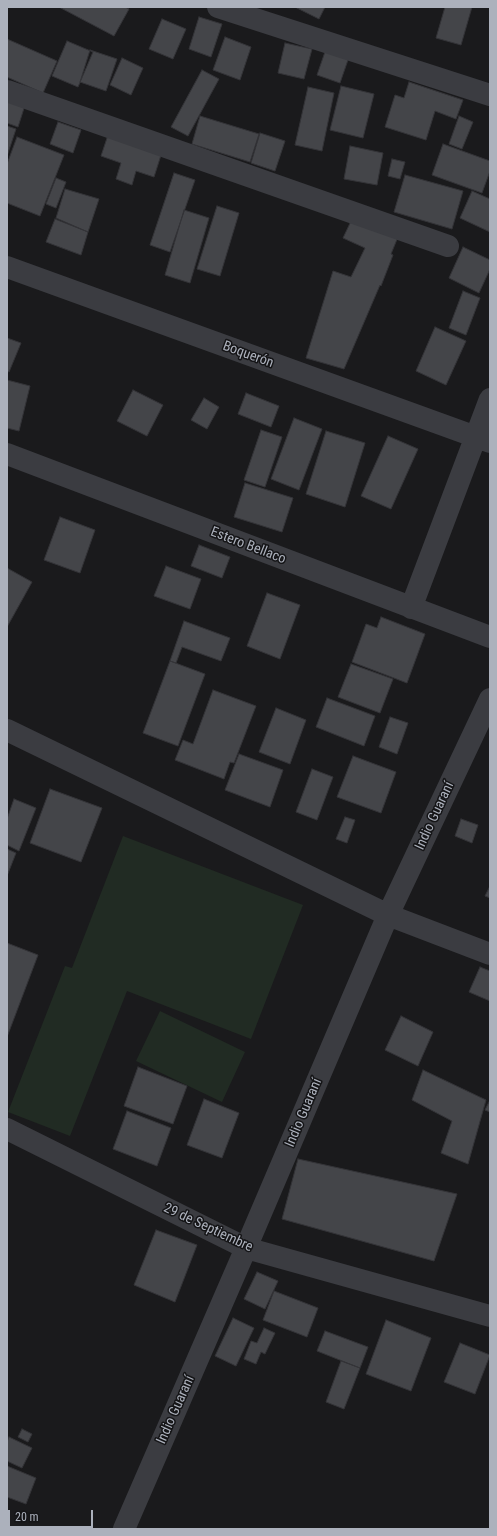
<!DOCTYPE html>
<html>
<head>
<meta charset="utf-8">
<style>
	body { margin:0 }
	#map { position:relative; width:497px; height:1536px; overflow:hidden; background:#1a1a1c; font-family:"Roboto Condensed",sans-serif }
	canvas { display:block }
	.frame { position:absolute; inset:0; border:8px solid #acb1bc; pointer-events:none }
	.scale { position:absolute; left:8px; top:1510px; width:85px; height:18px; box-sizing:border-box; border:2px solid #acb1bc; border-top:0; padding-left:5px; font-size:12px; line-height:14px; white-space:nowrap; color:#acb1bc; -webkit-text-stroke:3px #151517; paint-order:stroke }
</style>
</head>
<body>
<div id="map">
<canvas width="497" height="1536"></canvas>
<div class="frame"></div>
<div class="scale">20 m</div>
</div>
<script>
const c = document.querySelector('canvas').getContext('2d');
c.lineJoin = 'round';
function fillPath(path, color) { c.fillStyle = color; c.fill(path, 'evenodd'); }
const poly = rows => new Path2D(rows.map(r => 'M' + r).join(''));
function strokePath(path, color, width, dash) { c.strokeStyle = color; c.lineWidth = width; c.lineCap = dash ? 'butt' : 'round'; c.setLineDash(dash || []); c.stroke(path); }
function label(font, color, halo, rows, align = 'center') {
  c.font = font + ' "Roboto Condensed",sans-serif'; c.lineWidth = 3; c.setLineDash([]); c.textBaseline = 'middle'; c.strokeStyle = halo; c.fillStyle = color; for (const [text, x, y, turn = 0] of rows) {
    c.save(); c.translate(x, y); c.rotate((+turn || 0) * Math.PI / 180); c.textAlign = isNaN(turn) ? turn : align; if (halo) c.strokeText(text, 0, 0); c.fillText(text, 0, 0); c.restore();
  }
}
fillPath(poly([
	[123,836,303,905,251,1039,127,991,70,1136,8,1112,65,966,72,968],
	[160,1011,245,1052,222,1102,136,1061]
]), '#212b23');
const building = poly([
	[59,7,125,7,129,9,114,36,59,7],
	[295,7,325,7,319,19,295,7],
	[445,7,472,7,461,45,436,38,445,7],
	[199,17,222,24,211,57,189,49,199,17],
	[162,19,186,29,173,59,149,49,162,19],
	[225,37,251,47,240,80,213,70,225,37],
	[7,39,57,61,43,93,7,77,7,39],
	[67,41,93,52,78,87,52,76,67,41],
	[285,43,312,49,304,79,278,73,285,43],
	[326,49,349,57,340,83,317,75,326,49],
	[90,50,117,59,106,91,80,82,90,50],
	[122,58,143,68,131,95,110,85,122,58],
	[202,70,219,79,188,136,171,127,202,70],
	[409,82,463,100,456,119,435,111,426,140,385,127,395,95,404,98,409,82],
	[341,86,374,94,363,138,330,130,341,86],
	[308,87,334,93,322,151,295,145,308,87],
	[7,95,26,102,18,127,7,123,7,95],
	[200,116,259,134,250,162,192,144,200,116],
	[459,116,473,122,462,149,449,144,459,116],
	[58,122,81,130,73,153,50,144,58,122],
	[7,126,16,129,7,156,7,126],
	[260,133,285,141,275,171,251,163,260,133],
	[108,135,162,152,154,177,136,171,132,185,116,179,121,163,101,156,108,135],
	[17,137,64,155,40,216,7,203,7,164,17,137],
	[443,144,490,161,490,171,482,193,432,175,443,144],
	[350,146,383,153,377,185,344,179,350,146],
	[392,159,405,162,400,179,388,176,392,159],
	[174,173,195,180,170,252,150,245,174,173],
	[405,175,463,191,452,229,394,212,405,175],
	[56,178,66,182,56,208,46,204,56,178],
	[65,189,99,199,88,232,56,218,65,189],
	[472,191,490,199,490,232,460,218,472,191],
	[217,206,239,213,220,276,197,269,217,206],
	[184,210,209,218,190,283,165,275,184,210],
	[55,219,88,232,81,255,46,242,55,219],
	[352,219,400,232,391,254,393,255,381,286,380,285,344,369,306,358,333,271,351,277,365,248,343,238,352,219],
	[463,247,490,260,490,269,479,293,449,278,463,247],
	[463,291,480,298,466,335,449,328,463,291],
	[435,327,466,341,446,385,416,371,435,327],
	[7,338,21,343,9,372,7,371,7,338],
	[7,380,30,386,19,431,7,428,7,380],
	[133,390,163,405,147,436,117,421,133,390],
	[246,393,279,406,271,427,238,414,246,393],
	[204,398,219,407,207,429,191,420,204,398],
	[294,418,322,429,299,490,271,479,294,418],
	[261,430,282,437,265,487,244,480,261,430],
	[326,431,365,443,345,507,306,494,326,431],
	[388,436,418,449,391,509,361,496,388,436],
	[245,483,293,498,282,532,234,517,245,483],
	[60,517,95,530,80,573,44,560,60,517],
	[199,545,230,557,222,578,191,566,199,545],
	[166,566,201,579,190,609,154,596,166,566],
	[7,568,32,582,7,627,7,568],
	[267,593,300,605,280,659,247,646,267,593],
	[381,617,425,634,407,683,352,662,366,624,377,628,381,617],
	[184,621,230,638,221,661,182,647,176,663,170,661,184,621],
	[170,661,205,674,178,746,143,733,170,661],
	[351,664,393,679,380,713,338,697,351,664],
	[213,690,256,706,234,763,230,762,224,779,175,760,183,740,193,744,213,690],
	[327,698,375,716,364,746,316,727,327,698],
	[276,708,306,720,290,764,259,752,276,708],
	[390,717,408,723,397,754,379,747,390,717],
	[239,754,283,770,270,807,225,790,239,754],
	[353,756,396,772,381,813,337,797,353,756],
	[312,769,333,777,317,820,296,812,312,769],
	[50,789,102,808,81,862,30,843,50,789],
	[14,799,36,808,19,851,7,845,7,819,14,799],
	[345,817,355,820,347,843,336,839,345,817],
	[461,819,478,825,472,843,455,836,461,819],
	[7,849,16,853,7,876,7,849],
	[490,886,490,898,485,896,490,886],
	[7,943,38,955,7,1037,7,943],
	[480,967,490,971,490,1001,469,992,480,967],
	[401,1016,433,1032,418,1066,385,1050,401,1016],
	[138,1067,187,1086,173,1124,124,1106,138,1067],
	[423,1070,486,1100,468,1164,441,1153,452,1121,412,1100,423,1070],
	[204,1099,239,1113,222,1158,187,1145,204,1099],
	[490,1100,490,1112,485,1110,490,1100],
	[127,1111,171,1128,157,1166,113,1149,127,1111],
	[298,1159,457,1194,434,1261,282,1219,298,1159],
	[156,1230,197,1245,175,1302,134,1285,156,1230],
	[257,1272,278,1281,265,1309,244,1299,257,1272],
	[274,1291,318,1308,307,1337,263,1320,274,1291],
	[233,1318,254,1328,236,1366,215,1356,233,1318],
	[386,1320,431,1338,411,1391,366,1374,386,1320],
	[264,1328,275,1333,265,1354,261,1352,256,1364,244,1359,251,1341,257,1343,264,1328],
	[325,1331,368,1347,360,1368,317,1351,325,1331],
	[460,1343,490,1355,475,1394,444,1382,460,1343],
	[341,1361,360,1368,344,1409,326,1402,341,1361],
	[22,1429,32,1434,28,1442,18,1437,22,1429],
	[9,1437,32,1448,22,1468,7,1461,7,1442,9,1437],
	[7,1466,36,1478,26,1504,7,1497,7,1466]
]);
fillPath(building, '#444549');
strokePath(building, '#343438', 1);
strokePath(poly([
	[218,7,490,95],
	[7,91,448,246],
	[7,267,490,442],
	[7,454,490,637],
	[411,608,490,399],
	[7,730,388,915,490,954],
	[7,1129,246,1248,490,1316],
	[124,1529,246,1248,388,915,490,699]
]), '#3b3c41', 22);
label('14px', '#acb1bc', '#151517', [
	["Boquerón",248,355,20],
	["Estero Bellaco",248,546,21],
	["Indio Guaraní",435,816,-65],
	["Indio Guaraní",304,1113,-67],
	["29 de Septiembre",208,1228,25],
	["Indio Guaraní",176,1410,-66]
]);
</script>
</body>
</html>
